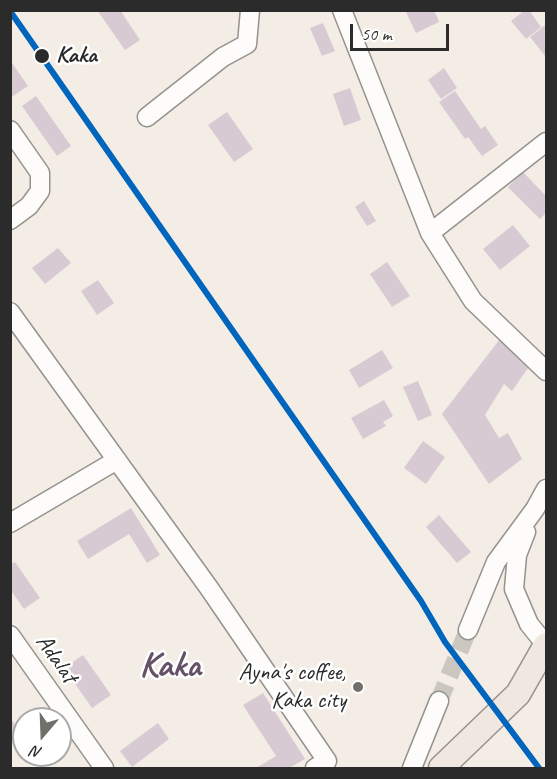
<!DOCTYPE html>
<html>
<head>
<meta charset="utf-8">
<style>
	body { margin:0 }
	#map { position:relative; width:557px; height:779px; overflow:hidden; background:#f3ede5; font-family:Caveat,sans-serif }
	canvas { display:block }
	.frame { position:absolute; inset:0; border:12px solid #2b2b2b; pointer-events:none }
	.north { position:absolute; left:12px; top:707px; width:60px; height:60px; box-sizing:border-box; background:#fff; border:2px solid #aaa; border-radius:50%; rotate:199deg; font-size:16px; font-weight:700; line-height:24px; text-align:center; color:#2b2b2b }
	.north::after { content:''; display:block; margin:auto; width:21px; height:27px; background:#716f6c; clip-path:polygon(50% 0,100% 100%,50% 72%,0 100%) }
	.scale { position:absolute; left:350px; top:24px; width:99px; height:27px; box-sizing:border-box; border:3px solid #2b2b2b; border-top:0; padding-left:8px; font-size:18px; line-height:21px; white-space:nowrap; color:#2b2b2b; -webkit-text-stroke:4px #fff; paint-order:stroke }
</style>
</head>
<body>
<div id="map">
<canvas width="557" height="779"></canvas>
<div class="frame"></div>
<div class="north">N</div>
<div class="scale">50 m</div>
</div>
<script>
const c = document.querySelector('canvas').getContext('2d');
c.lineJoin = 'round';
function fillPath(path, color) { c.fillStyle = color; c.fill(path, 'evenodd'); }
const poly = rows => new Path2D(rows.map(r => 'M' + r).join(''));
function strokePath(path, color, width, dash) { c.strokeStyle = color; c.lineWidth = width; c.lineCap = dash ? 'butt' : 'round'; c.setLineDash(dash || []); c.stroke(path); }
function label(font, color, halo, rows, align = 'center') {
  c.font = font + ' Caveat,sans-serif'; c.lineWidth = 5; c.setLineDash([]); c.textBaseline = 'middle'; c.strokeStyle = halo; c.fillStyle = color; for (const [text, x, y, turn = 0] of rows) {
    c.save(); c.translate(x, y); c.rotate((+turn || 0) * Math.PI / 180); c.textAlign = isNaN(turn) ? turn : align; if (halo) c.strokeText(text, 0, 0); c.fillText(text, 0, 0); c.restore();
  }
}
fillPath(poly([
	[97,10,120,10,140,40,125,50],
	[405,10,434,10,439,22,416,33],
	[525,10,529,10,541,27,526,39,511,21],
	[323,23,335,51,322,56,310,28],
	[545,25,546,27,546,57,530,37],
	[10,60,28,86,10,98],
	[444,68,457,88,441,99,428,80],
	[350,88,361,120,344,126,333,94],
	[455,91,481,129,485,126,498,145,482,156,468,137,465,139,439,102],
	[36,96,71,146,57,156,22,106],
	[227,112,253,149,234,162,208,125],
	[523,172,546,196,546,213,540,219,508,187],
	[364,201,376,221,367,226,355,207],
	[513,225,530,246,500,270,483,249],
	[58,248,71,263,45,284,32,268],
	[387,262,410,296,392,307,370,274],
	[98,280,114,303,97,315,81,291],
	[500,339,528,368,512,391,504,384,485,415,499,438,508,433,522,459,489,484,442,414],
	[382,350,393,368,359,388,349,370],
	[418,381,432,415,418,421,403,387],
	[384,400,393,416,383,422,386,426,363,439,351,418],
	[423,441,445,457,426,484,404,468],
	[131,508,160,555,147,563,129,534,88,559,77,541],
	[439,515,471,552,457,563,426,527],
	[15,562,40,598,24,609,10,589,10,565],
	[83,655,111,695,92,708,64,668],
	[263,693,305,759,289,768,256,768,276,756,243,705],
	[10,717,22,735,10,743],
	[158,723,169,739,132,767,120,751]
]), '#d8cad2');
strokePath(poly([
	[439,701,468,630]
]), '#cbc6c0', 18, [18, 9]);
const minor = poly([
	[342,10,430,233,473,301,546,371],
	[147,117,223,57,247,44,250,10],
	[10,130,40,173,40,191,29,206,10,220],
	[430,233,546,142],
	[10,312,209,588,327,761,315,768],
	[10,523,117,460],
	[526,532,517,555,514,589,529,624,546,645],
	[468,630,496,562,535,509,546,489],
	[10,635,104,768],
	[412,768,439,701]
]);
const major = poly([
	[441,768,518,694,546,645]
]);
strokePath(minor, '#96928e', 21);
strokePath(major, '#96928e', 27);
strokePath(minor, '#fdfcfb', 18);
strokePath(major, '#efe7e0', 24);
strokePath(poly([
	[10,11,421,601,445,642,539,768]
]), '#0065bd', 6);
for (const [x, y, r, color] of [
	[42,56,8,"#2b2b2b"],
	[358,687,6,"#716f6c"]
]) { const dot = new Path2D(); dot.arc(x, y, r, 0, 2 * Math.PI); c.fillStyle = color; c.fill(dot); strokePath(dot, '#fff', 2); }
label('bold 24px', '#2b2b2b', '#fff', [
	["Kaka",56,56]
], 'left');
label('24px', '#2b2b2b', '#fff', [
	["Adalat",56,659,55]
]);
label('24px', '#2b2b2b', '#fff', [
	["Ayna's coffee,",346,673],
	["Kaka city",346,701]
], 'right');
label('bold 36px', '#655267', '#fff', [
	["Kaka",170,667]
]);
</script>
</body>
</html>
